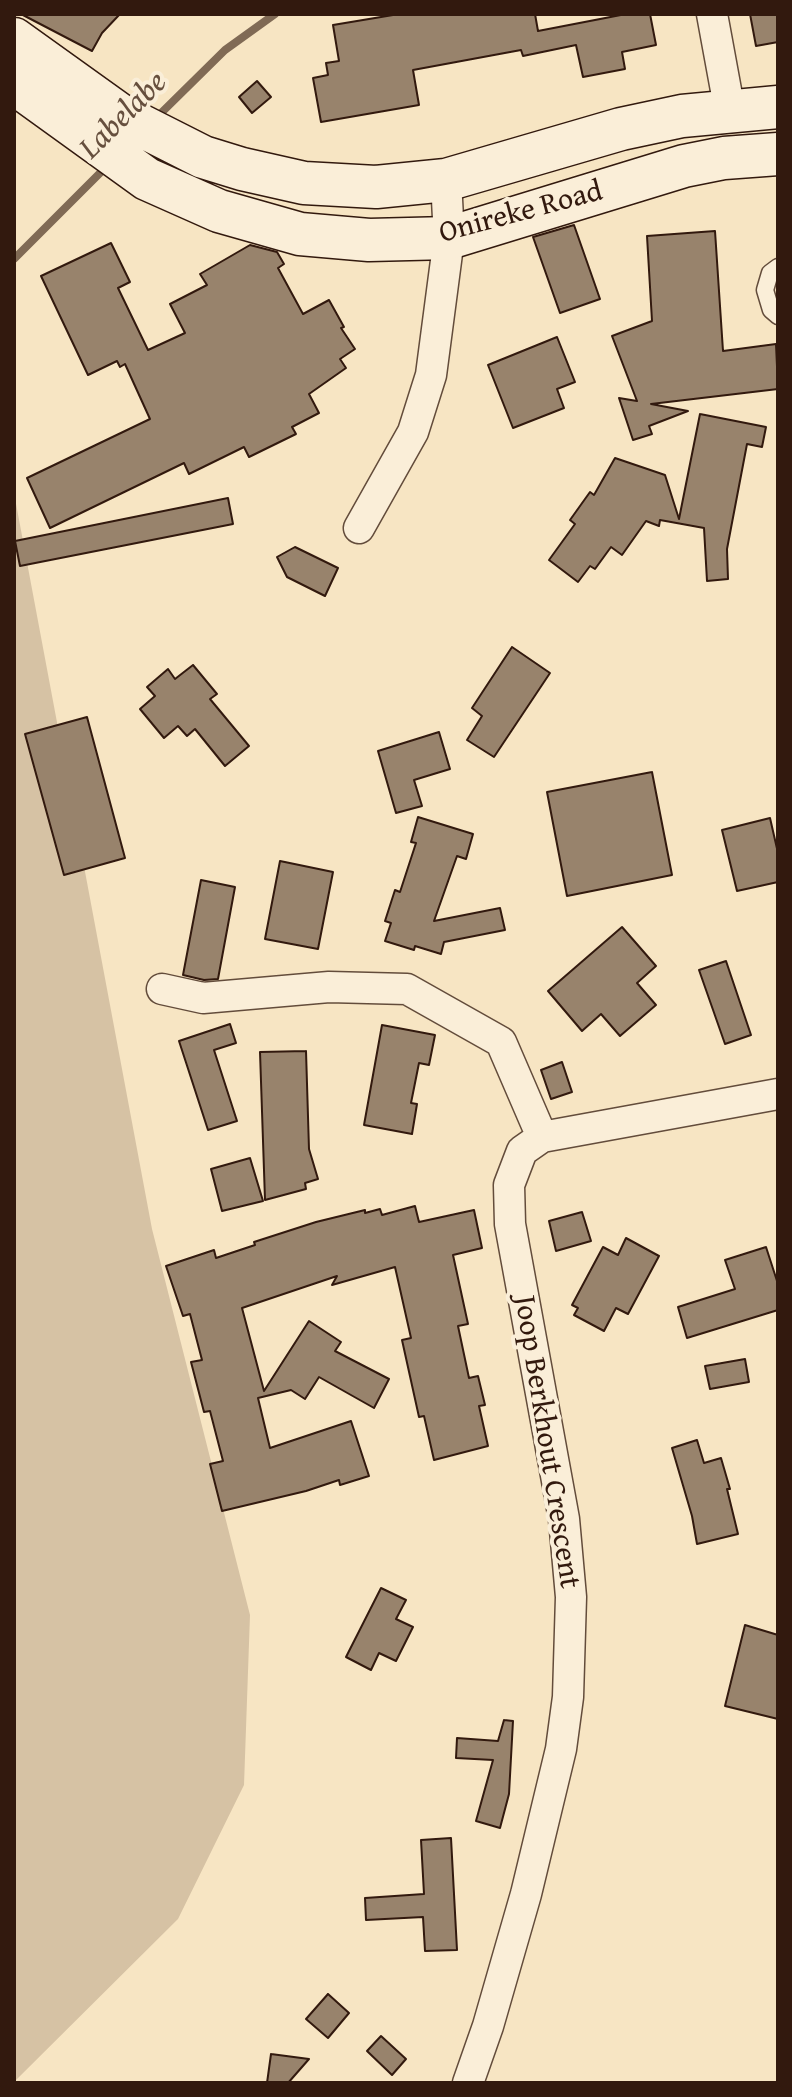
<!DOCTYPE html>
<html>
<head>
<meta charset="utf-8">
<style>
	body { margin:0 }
	#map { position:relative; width:792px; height:2097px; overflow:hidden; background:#f7e5c3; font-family:"Gentium Book Plus",serif }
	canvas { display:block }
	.frame { position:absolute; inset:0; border:16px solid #32190e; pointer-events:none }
</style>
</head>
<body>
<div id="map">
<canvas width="792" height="2097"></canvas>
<div class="frame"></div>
</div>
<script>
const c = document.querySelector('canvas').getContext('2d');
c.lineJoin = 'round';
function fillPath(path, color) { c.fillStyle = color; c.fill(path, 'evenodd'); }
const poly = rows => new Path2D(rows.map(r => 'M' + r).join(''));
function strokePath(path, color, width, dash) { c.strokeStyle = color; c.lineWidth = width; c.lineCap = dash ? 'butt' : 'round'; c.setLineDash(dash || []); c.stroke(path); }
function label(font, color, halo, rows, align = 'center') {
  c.font = font + ' "Gentium Book Plus",serif'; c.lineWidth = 8; c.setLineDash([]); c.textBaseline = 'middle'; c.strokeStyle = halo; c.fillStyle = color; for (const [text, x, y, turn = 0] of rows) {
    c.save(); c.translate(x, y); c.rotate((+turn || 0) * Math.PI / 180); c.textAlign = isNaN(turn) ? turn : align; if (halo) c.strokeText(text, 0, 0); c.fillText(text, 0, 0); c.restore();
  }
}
fillPath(poly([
	[14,493,152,1229,250,1615,244,1785,178,1919,14,2082]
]), '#d6c2a4');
strokePath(poly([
	[154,120,225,50,275,14],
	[14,259,107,166]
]), '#806a55', 8);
const building = poly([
	[21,14,120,14,102,33,92,51,21,14],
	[399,14,535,14,538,31,626,14,650,14,656,45,622,52,625,69,583,77,576,45,523,56,521,50,413,70,419,105,321,122,313,78,328,75,326,63,339,61,333,25,399,14],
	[750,14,778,14,778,42,756,46,750,14],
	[257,81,271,97,252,113,239,97,257,81],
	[574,225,600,299,560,313,533,237,574,225],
	[715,231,723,351,776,344,778,389,651,404,688,411,649,426,652,434,633,440,619,398,637,401,612,336,652,321,647,236,715,231],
	[111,243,130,282,118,288,148,350,185,333,170,304,207,285,200,274,250,245,277,252,284,264,278,268,303,314,329,300,344,327,341,328,355,349,340,359,346,368,309,394,319,413,292,427,296,434,249,457,244,447,189,474,184,463,50,528,27,478,150,419,125,364,120,367,117,361,88,375,41,276,111,243],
	[557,337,575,382,557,389,564,408,513,428,488,365,557,337],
	[700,414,766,427,762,447,747,444,727,549,728,579,707,581,704,528,660,520,659,526,646,521,622,555,611,547,595,569,590,566,578,582,549,560,575,524,570,520,590,492,594,495,615,458,665,475,679,519,700,414],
	[228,498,233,524,20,566,15,541,228,498],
	[295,547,338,568,325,596,287,577,277,557,295,547],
	[512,647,550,673,494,757,467,740,482,716,472,708,512,647],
	[193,665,217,694,210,699,249,746,225,766,195,729,187,736,178,726,164,738,140,709,155,696,147,687,168,669,175,679,193,665],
	[87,717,125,858,64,875,25,734,87,717],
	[439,732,450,769,414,780,422,806,396,813,378,751,439,732],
	[652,772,672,875,567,896,547,792,652,772],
	[418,817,473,834,466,859,457,856,434,921,500,908,505,930,444,942,441,954,415,946,414,950,385,941,391,923,385,921,395,890,400,892,416,843,411,842,418,817],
	[770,818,778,853,778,882,737,891,722,830,770,818],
	[280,861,333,872,318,949,265,939,280,861],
	[201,880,235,887,218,979,204,980,183,975,201,880],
	[622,927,656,966,637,983,656,1005,620,1036,601,1014,582,1031,548,991,622,927],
	[726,961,751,1035,725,1044,699,970,726,961],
	[230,1024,236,1043,214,1050,237,1121,208,1130,179,1041,230,1024],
	[382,1025,435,1035,429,1065,419,1063,411,1103,417,1104,412,1134,364,1125,382,1025],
	[306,1051,309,1149,318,1179,305,1183,306,1189,265,1200,260,1052,306,1051],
	[562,1062,572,1092,551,1099,541,1070,562,1062],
	[250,1158,263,1201,222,1211,211,1169,250,1158],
	[415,1206,419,1222,474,1210,482,1248,453,1255,468,1324,458,1326,469,1378,478,1376,485,1405,479,1406,488,1446,434,1460,424,1416,419,1417,402,1340,411,1338,395,1267,332,1285,337,1276,242,1308,264,1391,309,1321,341,1342,335,1351,389,1379,374,1408,319,1377,305,1399,291,1390,258,1398,270,1448,351,1421,369,1476,340,1485,339,1480,306,1491,222,1511,210,1464,223,1461,210,1411,204,1412,191,1362,202,1360,190,1314,183,1316,166,1266,214,1250,216,1258,255,1245,254,1242,316,1222,365,1210,365,1213,380,1209,382,1215,415,1206],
	[582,1212,591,1241,556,1251,549,1221,582,1212],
	[626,1238,659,1256,628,1314,616,1308,604,1331,574,1315,578,1308,572,1305,603,1247,618,1255,626,1238],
	[766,1247,778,1284,778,1310,687,1338,678,1307,735,1289,725,1260,766,1247],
	[745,1359,749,1382,710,1389,705,1366,745,1359],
	[697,1440,704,1463,721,1458,730,1489,727,1489,738,1534,697,1544,692,1516,672,1448,697,1440],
	[381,1588,406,1600,396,1619,413,1627,396,1661,379,1653,371,1670,346,1657,381,1588],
	[745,1625,778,1635,778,1719,725,1706,745,1625],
	[504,1720,513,1721,509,1794,500,1828,476,1821,493,1760,456,1758,457,1738,498,1741,504,1720],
	[451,1838,457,1950,425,1951,423,1917,366,1920,365,1898,424,1894,421,1840,451,1838],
	[328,1994,349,2013,328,2038,306,2019,328,1994],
	[381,2036,406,2059,392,2075,367,2051,381,2036],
	[271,2054,309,2059,288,2083,267,2083,271,2054]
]);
fillPath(building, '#98836c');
strokePath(building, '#32190e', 2);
const service = poly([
	[778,267,770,273,765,290,771,310,778,316]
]);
const minor = poly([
	[712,14,730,112],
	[359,528,413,432,431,375,449,238,446,180],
	[162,989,203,998,329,987,407,989,501,1042,542,1137],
	[468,2083,488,2026,526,1894,561,1749,568,1697,571,1597,564,1519,510,1224,509,1185,522,1151,542,1137,778,1094]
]);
const secondary = poly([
	[14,39,120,115,203,157,242,169,304,183,376,187,446,180,621,129,682,116,778,107],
	[14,83,147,179,219,211,300,234,369,240,449,238,684,166,724,158,778,154]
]);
strokePath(service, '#634c3b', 19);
strokePath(minor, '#634c3b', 33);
strokePath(secondary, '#32190e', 45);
strokePath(service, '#faeed8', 16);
strokePath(minor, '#faeed8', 30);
strokePath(secondary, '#faeed8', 42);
label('30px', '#32190e', '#faeed8', [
	["Onireke Road",521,213,-15],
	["Joop Berkhout Crescent",546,1442,81]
]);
label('italic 32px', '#664f3e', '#faeed8', [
	["Labelabe",124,116,-45]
]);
</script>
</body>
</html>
